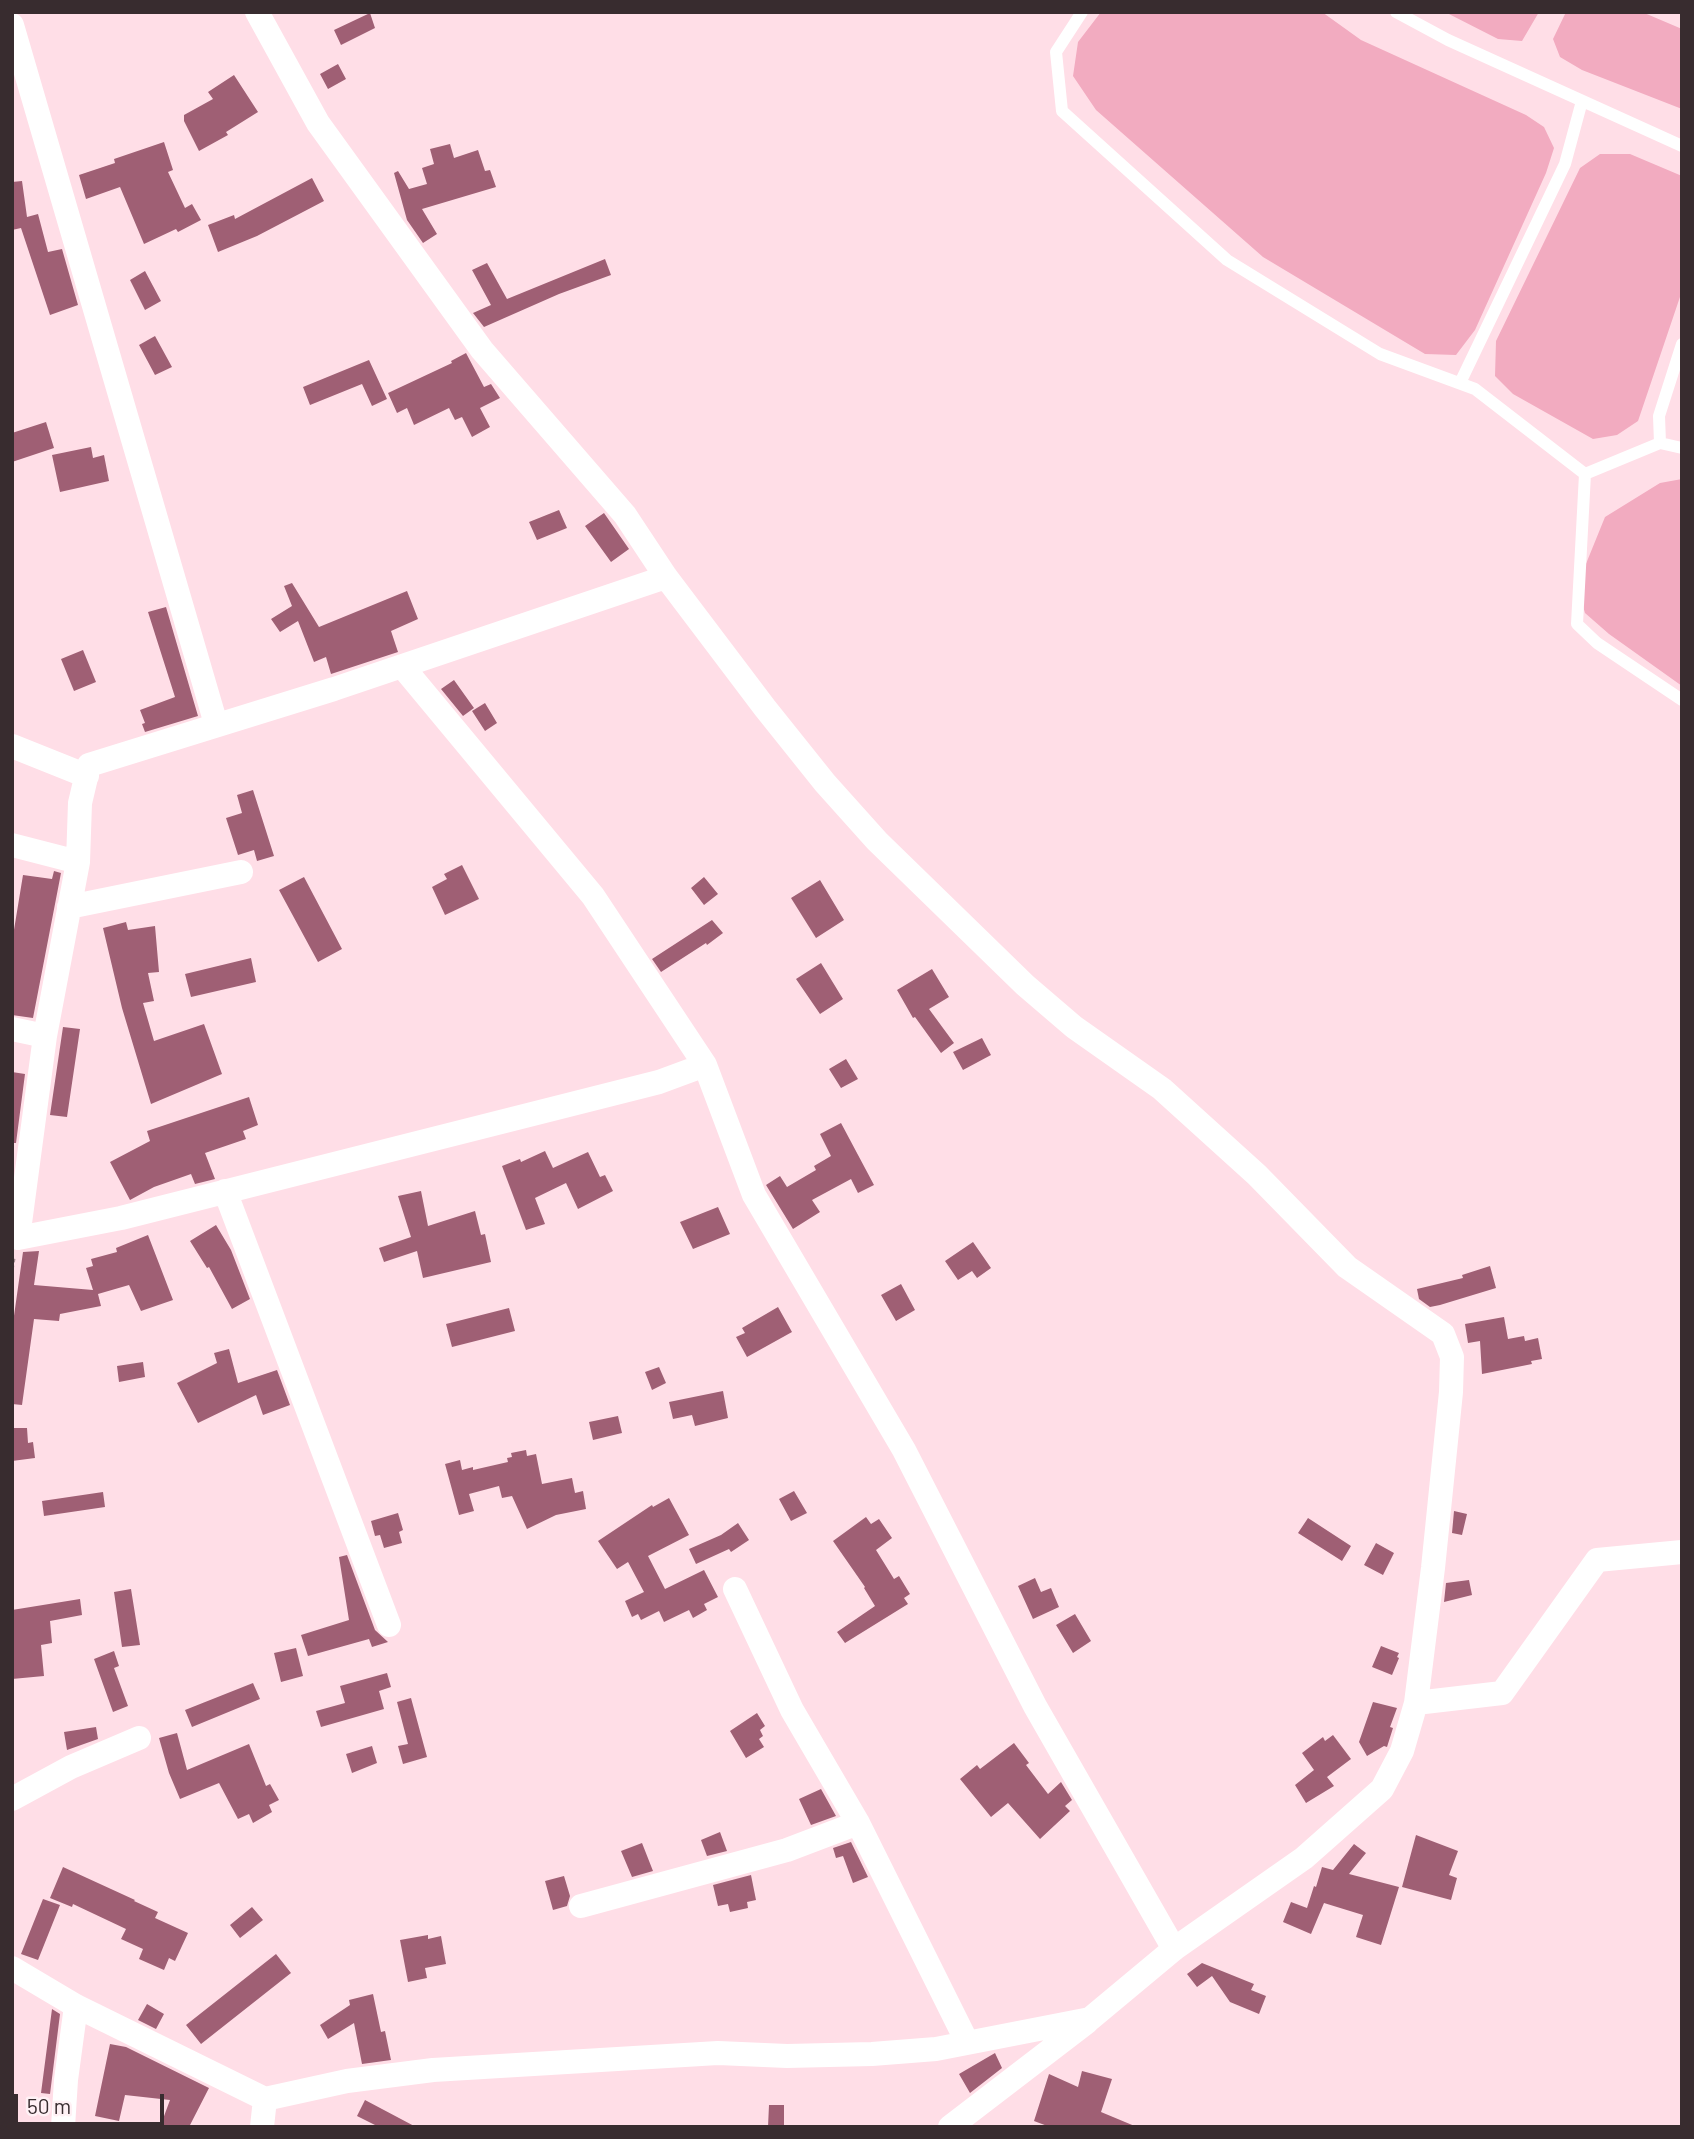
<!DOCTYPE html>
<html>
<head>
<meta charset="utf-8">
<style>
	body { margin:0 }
	#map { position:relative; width:1694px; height:2139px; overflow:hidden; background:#ffdee7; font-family:Barlow,sans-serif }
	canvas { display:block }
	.frame { position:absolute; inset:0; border:14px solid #382c2f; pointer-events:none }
	.scale { position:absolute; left:14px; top:2094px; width:150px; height:32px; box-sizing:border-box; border:4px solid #382c2f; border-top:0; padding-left:9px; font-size:21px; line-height:24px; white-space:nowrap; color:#382c2f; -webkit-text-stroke:5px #fff1f5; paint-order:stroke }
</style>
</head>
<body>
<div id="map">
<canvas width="1694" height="2139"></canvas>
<div class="frame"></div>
<div class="scale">50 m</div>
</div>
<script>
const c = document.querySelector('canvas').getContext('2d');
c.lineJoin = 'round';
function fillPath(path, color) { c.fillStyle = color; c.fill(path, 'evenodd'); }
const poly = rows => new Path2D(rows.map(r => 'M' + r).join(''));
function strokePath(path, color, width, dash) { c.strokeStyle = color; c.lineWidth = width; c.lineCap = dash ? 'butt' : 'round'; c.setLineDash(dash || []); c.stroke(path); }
fillPath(poly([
	[1101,12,1322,12,1361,40,1526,115,1544,127,1554,148,1546,173,1475,330,1456,355,1425,354,1263,257,1096,110,1073,76,1078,42],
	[1445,12,1539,12,1522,41,1498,39],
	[1566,12,1642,12,1682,29,1682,109,1582,70,1560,57,1553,39],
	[1600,154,1630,154,1682,176,1682,291,1638,421,1617,435,1593,439,1513,394,1495,376,1496,341,1580,168],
	[1682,479,1682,686,1609,634,1585,613,1577,586,1605,517,1660,483]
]), '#f2abc0');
fillPath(poly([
	[370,13,375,28,341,45,334,30],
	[338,64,346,79,328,89,320,74],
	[234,75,258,112,226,132,228,135,199,151,184,121,184,115,213,99,208,92],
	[164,142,173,170,168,172,185,208,192,204,201,220,178,232,176,229,144,244,120,187,86,199,79,175,115,163,114,159],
	[450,144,454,158,478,150,485,171,490,170,496,187,422,209,437,234,423,243,407,220,394,173,398,171,409,189,427,184,422,168,434,164,430,149],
	[312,178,324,201,257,236,218,252,208,225,234,215,235,219],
	[22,181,27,217,38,214,48,252,62,249,78,305,50,315,21,228,12,230,12,182],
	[605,259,611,275,559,294,484,327,473,313,491,305,472,270,487,263,507,299],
	[145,271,161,301,145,310,130,280],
	[155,336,172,367,155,375,139,345],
	[466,353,484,387,491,384,500,398,480,408,490,427,472,437,462,417,455,420,449,408,414,425,407,408,397,413,388,393,452,363,451,361],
	[369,360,387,399,372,406,362,384,310,405,303,387],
	[46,422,54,448,12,462,12,433],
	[91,447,93,458,104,455,109,481,60,492,52,455],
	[559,510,567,528,537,540,529,522],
	[604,513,629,549,611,562,585,526],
	[292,583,319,627,407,591,418,619,391,631,398,652,331,674,326,657,314,662,298,621,280,632,271,619,292,606,284,586],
	[166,607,198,716,145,732,142,724,145,723,140,710,175,697,148,612],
	[83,650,96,682,74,691,61,659],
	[454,680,474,708,463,716,441,689],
	[485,703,497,723,485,731,472,711],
	[253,790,274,856,257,861,254,850,238,855,226,818,242,813,237,795],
	[462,865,479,899,445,915,432,887,447,879,444,874],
	[54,871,61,873,33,1018,12,1015,12,942,23,875,52,879],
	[304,877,342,949,318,962,279,890],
	[704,877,718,894,704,905,691,888],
	[820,880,844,920,816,938,791,898],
	[712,920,723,933,707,945,706,943,661,972,652,959],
	[126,922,128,930,155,926,159,972,148,973,154,1001,143,1003,154,1041,204,1024,222,1074,151,1104,122,1008,103,928],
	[251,958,256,982,191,997,185,974],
	[821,963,843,999,820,1014,796,979],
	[932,969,949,997,929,1009,954,1043,941,1053,915,1017,913,1018,897,990],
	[63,1027,80,1029,67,1117,50,1115],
	[982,1038,991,1055,963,1070,953,1052],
	[846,1059,858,1079,841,1088,829,1069],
	[12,1072,25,1074,16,1143,12,1143],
	[249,1097,258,1125,243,1131,246,1139,205,1153,215,1179,195,1184,191,1174,154,1187,130,1200,110,1162,150,1141,147,1131],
	[841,1123,874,1185,858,1193,851,1179,812,1200,820,1212,793,1229,766,1185,780,1176,787,1187,816,1170,814,1166,831,1156,820,1134],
	[545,1151,553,1168,588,1152,600,1177,605,1175,613,1191,578,1209,566,1183,535,1198,545,1224,526,1230,502,1166,520,1159,521,1162],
	[421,1191,428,1226,475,1211,481,1235,485,1234,491,1262,423,1278,417,1251,384,1262,379,1248,411,1237,398,1196],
	[718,1207,730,1234,693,1249,680,1222],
	[216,1225,231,1250,250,1299,232,1309,209,1267,207,1268,190,1241],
	[148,1235,173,1300,141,1311,129,1285,98,1294,101,1306,60,1314,59,1321,34,1319,22,1405,12,1404,12,1330,23,1252,39,1251,34,1285,93,1290,86,1268,93,1266,91,1259,117,1252,116,1248],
	[973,1242,991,1268,977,1278,972,1271,958,1280,945,1261],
	[1490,1266,1496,1288,1440,1305,1430,1307,1419,1299,1417,1289,1463,1278,1462,1275],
	[901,1284,915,1310,896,1321,881,1295],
	[778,1307,792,1332,747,1357,736,1337,745,1333,742,1328],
	[509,1308,515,1331,452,1347,446,1324],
	[1504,1317,1508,1339,1524,1336,1525,1341,1538,1338,1542,1359,1531,1361,1532,1364,1482,1374,1480,1341,1468,1343,1465,1324],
	[229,1349,238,1383,277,1370,290,1405,263,1415,256,1395,198,1423,177,1383,217,1363,214,1353],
	[143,1362,145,1377,119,1382,117,1366],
	[659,1367,666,1383,652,1390,645,1372],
	[723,1391,728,1418,695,1426,692,1415,673,1419,669,1402],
	[618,1416,622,1433,593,1440,589,1422],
	[12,1428,27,1428,28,1443,33,1442,35,1458,12,1461],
	[526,1450,527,1456,536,1454,542,1484,572,1478,575,1493,583,1491,586,1509,556,1515,527,1529,512,1496,502,1498,499,1486,469,1494,474,1511,459,1515,445,1464,460,1460,462,1470,473,1467,473,1470,508,1462,507,1458,512,1457,511,1453],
	[794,1491,807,1513,791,1521,779,1499],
	[103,1492,105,1507,44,1516,42,1501],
	[669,1498,689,1535,648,1556,665,1589,704,1570,718,1597,704,1604,707,1610,693,1618,689,1610,664,1622,659,1611,641,1620,638,1614,632,1617,625,1601,644,1592,628,1562,617,1569,598,1541,652,1505,653,1507],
	[1454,1511,1467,1514,1462,1535,1452,1533],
	[398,1513,403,1530,399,1532,402,1543,384,1548,380,1535,375,1536,371,1521],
	[866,1517,871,1524,879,1519,892,1538,876,1550,894,1579,899,1576,910,1594,904,1598,908,1604,845,1643,837,1632,875,1606,864,1588,865,1587,833,1541],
	[1308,1518,1351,1546,1342,1561,1298,1533],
	[738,1523,749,1540,731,1552,729,1549,696,1564,689,1549,721,1535],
	[1376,1543,1394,1553,1383,1575,1364,1565],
	[347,1555,375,1630,388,1642,372,1647,369,1639,308,1656,301,1635,349,1620,339,1557],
	[1035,1578,1041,1592,1051,1588,1059,1607,1033,1619,1018,1586],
	[1469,1580,1472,1595,1444,1602,1446,1583],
	[131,1589,140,1645,122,1647,114,1592],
	[80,1599,82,1615,50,1621,52,1643,41,1645,44,1676,12,1679,12,1610],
	[1075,1614,1091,1641,1073,1653,1056,1625],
	[1381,1646,1399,1653,1397,1657,1399,1658,1392,1675,1372,1667],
	[296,1648,303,1676,281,1682,274,1653],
	[114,1651,119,1666,114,1668,128,1706,113,1712,94,1659],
	[387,1673,391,1687,379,1691,384,1709,321,1727,316,1711,345,1703,340,1686],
	[253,1683,260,1699,192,1727,185,1710],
	[411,1698,427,1757,403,1764,398,1746,408,1744,397,1702],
	[1373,1702,1397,1708,1390,1727,1393,1728,1387,1747,1384,1746,1367,1756,1359,1742],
	[757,1713,765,1726,760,1730,763,1736,759,1739,764,1747,746,1758,730,1731],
	[96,1727,98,1739,67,1750,64,1732],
	[177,1733,187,1770,249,1744,266,1786,270,1784,279,1800,269,1805,272,1812,253,1823,249,1814,238,1819,219,1783,180,1799,169,1773,159,1738],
	[1333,1735,1351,1759,1327,1777,1334,1786,1306,1803,1295,1785,1314,1770,1302,1753,1323,1737,1325,1741],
	[1014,1743,1029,1763,1026,1765,1048,1794,1061,1782,1072,1800,1065,1806,1070,1811,1040,1839,1008,1803,991,1817,960,1779,977,1765,980,1769],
	[372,1746,377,1763,352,1773,346,1754],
	[821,1789,836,1816,811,1825,799,1799],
	[720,1832,727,1851,707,1856,701,1840],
	[1416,1835,1458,1851,1449,1875,1457,1878,1451,1900,1402,1887],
	[851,1842,868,1877,853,1883,843,1856,836,1858,833,1848],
	[642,1843,653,1871,632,1877,621,1851],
	[1354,1844,1366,1853,1349,1874,1399,1887,1381,1945,1356,1937,1363,1915,1324,1903,1311,1934,1283,1922,1291,1902,1307,1908,1314,1886,1316,1887,1322,1867,1333,1870],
	[63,1867,135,1900,134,1901,158,1912,155,1918,188,1933,175,1961,169,1958,164,1970,139,1959,143,1949,121,1939,126,1929,73,1904,72,1907,50,1898],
	[751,1875,756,1900,747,1902,748,1908,730,1912,728,1904,718,1906,713,1885],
	[564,1876,570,1896,567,1906,553,1910,545,1881],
	[43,1899,60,1905,38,1960,21,1954],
	[252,1907,263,1920,240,1938,230,1925],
	[428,1935,428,1939,441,1936,446,1964,425,1968,427,1978,408,1982,400,1940],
	[276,1954,291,1973,201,2044,186,2025],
	[1202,1963,1254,1984,1251,1990,1266,1996,1259,2014,1230,2002,1212,1976,1197,1987,1187,1974],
	[373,1994,381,2032,385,2031,391,2060,362,2064,354,2023,328,2039,320,2025,350,2005,349,2000],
	[147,2004,164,2014,156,2029,138,2020],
	[52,2009,60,2014,50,2094,41,2093],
	[110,2044,126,2047,209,2088,189,2127,160,2127,170,2100,125,2095,119,2121,95,2116],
	[995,2053,1002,2068,970,2093,959,2074],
	[1082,2071,1112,2079,1101,2112,1137,2127,1050,2127,1034,2121,1049,2074,1078,2087],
	[365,2100,416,2127,379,2127,357,2116],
	[769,2105,784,2105,784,2127,768,2127]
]), '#9f5f74');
strokePath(poly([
	[12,1269,14,1257]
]), '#a89096', 3.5, [3.5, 3.5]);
strokePath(poly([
	[1082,12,1056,52,1062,111,1227,260,1380,354,1475,389,1585,474],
	[1396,12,1448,40,1682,146],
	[1460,383,1565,164,1582,101],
	[1660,443,1659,416,1682,344],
	[1682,448,1660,443,1585,474,1577,624,1597,643,1682,700]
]), '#fff', 12);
strokePath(poly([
	[12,25,216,724],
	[666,577,334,689,89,765,80,803,78,862,45,1036,18,1238,121,1218,659,1082,705,1065,754,1195,904,1450,1035,1706,1174,1949],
	[402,666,593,896,705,1065],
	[12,746,87,776],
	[12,845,78,862],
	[69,907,241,872],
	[12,1029,45,1036],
	[225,1191,389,1625],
	[735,1589,792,1710,858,1823,967,2042],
	[1416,1703,1502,1693,1597,1560,1682,1552],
	[12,1799,71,1767,139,1738],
	[581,1906,787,1850,858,1823],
	[12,1968,76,2006,265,2099,347,2081,433,2070,718,2053,787,2056,872,2054,936,2049,1090,2019,1174,1949,1304,1858,1382,1789,1402,1751,1416,1703,1433,1568,1451,1392,1452,1357,1443,1334,1347,1267,1257,1175,1162,1089,1074,1027,1025,985,877,841,825,783,765,708,666,577,625,515,482,350,318,123,257,12],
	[63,2127,66,2080,76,2006],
	[262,2127,265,2099],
	[950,2127,1087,2022]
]), '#fff', 24);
</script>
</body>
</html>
